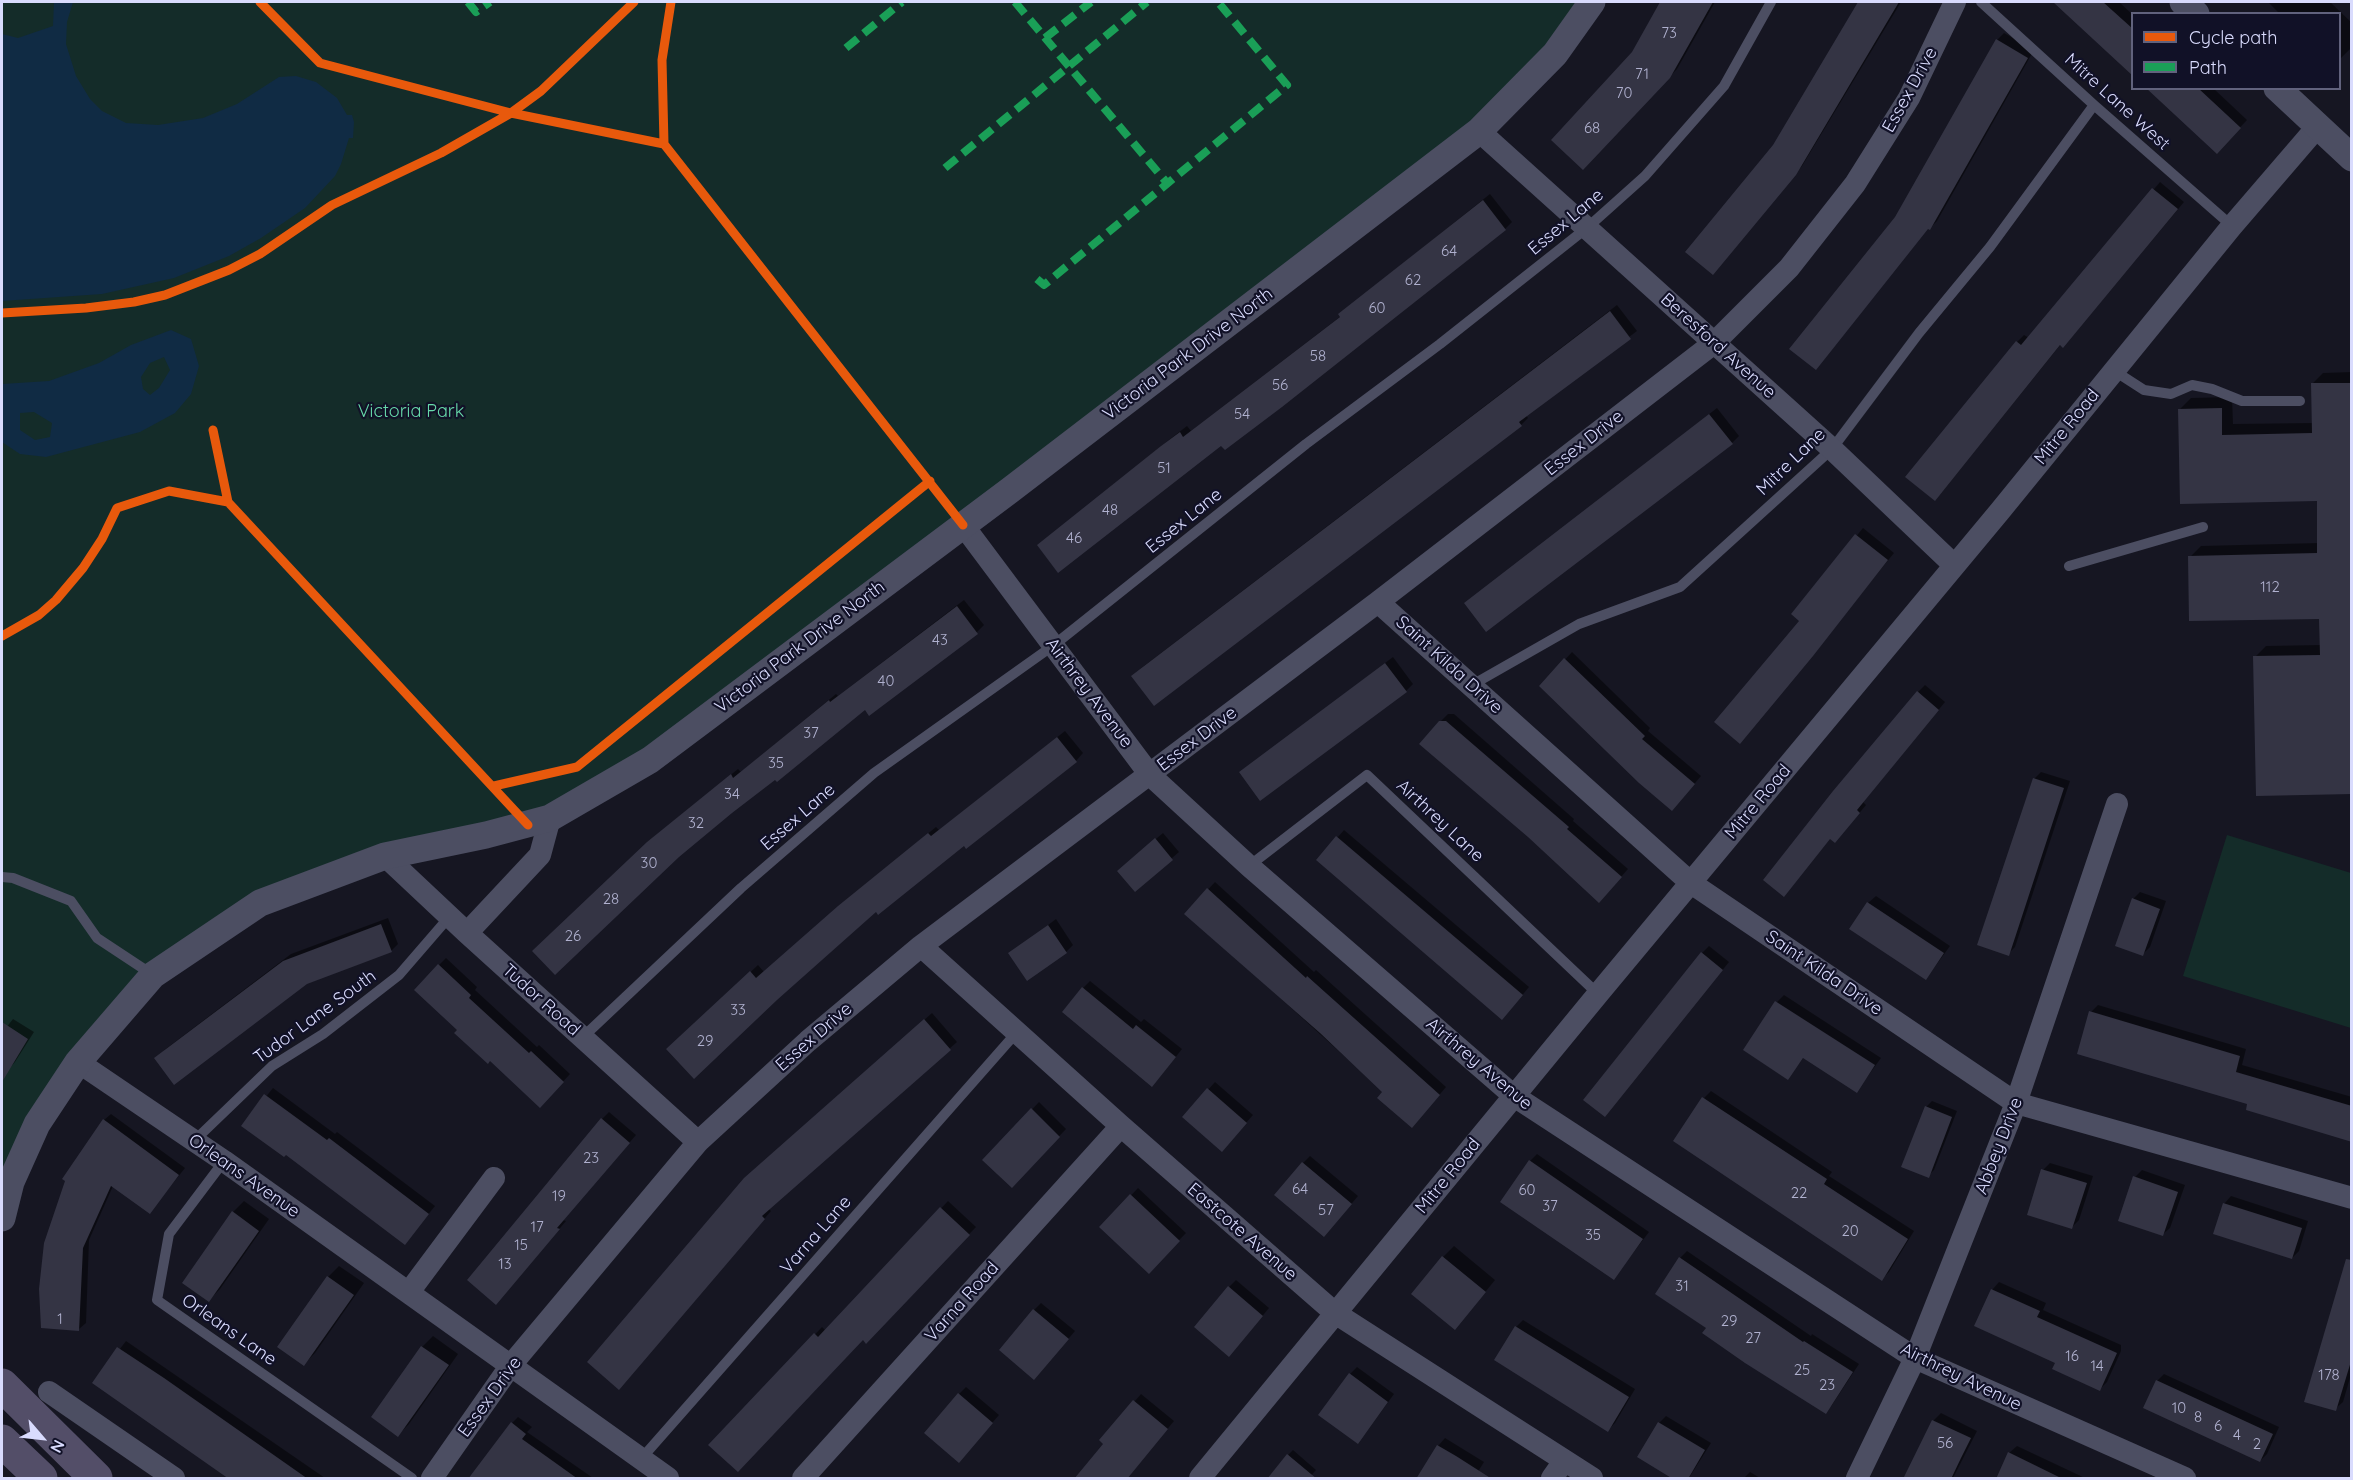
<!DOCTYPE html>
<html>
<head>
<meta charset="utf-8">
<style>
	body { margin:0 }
	#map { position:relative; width:2353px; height:1480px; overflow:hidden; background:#161622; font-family:Quicksand,sans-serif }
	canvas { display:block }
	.frame { position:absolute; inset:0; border:3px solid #d9dbfd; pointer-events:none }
	.legend { position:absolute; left:2131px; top:12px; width:210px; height:78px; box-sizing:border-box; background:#111127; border:2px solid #61627d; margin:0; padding:8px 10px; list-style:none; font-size:18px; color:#d9dbfd }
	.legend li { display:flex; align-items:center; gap:12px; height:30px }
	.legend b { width:30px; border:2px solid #61627d }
	.north { position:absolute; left:12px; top:1408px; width:60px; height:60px; -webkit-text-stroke:4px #111127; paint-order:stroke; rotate:118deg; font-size:16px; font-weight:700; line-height:24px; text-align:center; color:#d9dbfd }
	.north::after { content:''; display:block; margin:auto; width:21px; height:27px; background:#d9dbfd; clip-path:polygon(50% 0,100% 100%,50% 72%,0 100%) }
</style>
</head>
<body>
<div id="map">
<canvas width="2353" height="1480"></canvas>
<div class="frame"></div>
<ul class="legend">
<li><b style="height:8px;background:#e8590c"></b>Cycle path</li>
<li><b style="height:8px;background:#1a9f57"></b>Path</li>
</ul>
<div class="north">N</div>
</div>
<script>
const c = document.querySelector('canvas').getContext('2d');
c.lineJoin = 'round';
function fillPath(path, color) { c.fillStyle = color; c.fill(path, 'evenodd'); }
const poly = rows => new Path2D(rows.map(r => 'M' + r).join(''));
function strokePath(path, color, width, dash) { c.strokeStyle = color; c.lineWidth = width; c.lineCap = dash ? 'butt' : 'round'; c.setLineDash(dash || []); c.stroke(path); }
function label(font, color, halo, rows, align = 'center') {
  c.font = font + ' Quicksand,sans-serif'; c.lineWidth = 4.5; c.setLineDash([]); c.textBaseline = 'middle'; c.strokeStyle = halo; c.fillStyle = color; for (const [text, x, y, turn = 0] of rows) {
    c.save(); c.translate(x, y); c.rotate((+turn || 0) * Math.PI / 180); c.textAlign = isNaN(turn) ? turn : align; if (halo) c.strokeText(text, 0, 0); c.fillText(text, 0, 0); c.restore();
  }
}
fillPath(poly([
	[2,2,1592,2,1479,131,550,818,260,903,153,975,11,1171,2,1167],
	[2227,835,2351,873,2351,1028,2183,976]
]), '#142c29');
fillPath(poly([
	[54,2,73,2,67,22,66,44,76,76,90,99,102,111,126,123,158,125,203,118,237,104,279,77,296,76,316,82,337,98,347,115,352,115,354,122,353,138,349,138,341,164,335,176,305,208,261,238,229,256,174,278,102,294,2,301,2,34,18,38,53,26],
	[171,330,191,339,199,366,191,394,175,413,140,432,46,457,20,454,2,442,2,384,49,381,99,363,131,345],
	[164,357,170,370,159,388,150,395,143,389,141,377,150,363],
	[34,412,52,423,50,437,35,440,20,430,20,413]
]), '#102b44');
fillPath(poly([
	[1662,2,1715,2,1677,69,1583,167,1633,53],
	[1864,2,1901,2,1802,166,1720,266,1775,145,1861,9],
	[2056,2,2119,2,2132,14,2132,73],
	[2268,2,2330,2,2352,23,2352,47,2340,59,2340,14,2280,14],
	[2004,33,2034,50,1937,221,1930,228,1896,218,1997,40],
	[2149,88,2213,88,2247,120,2217,152],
	[2160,182,2184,202,2070,339,2061,344,1942,492,1908,477,2017,342,2024,335,2029,338],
	[1490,194,1512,222,1505,229,1222,444,1039,545,1170,439,1187,426,1191,431,1341,316,1347,308],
	[1617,305,1637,331,1526,415,1528,418,1521,425,1140,669],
	[2352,372,2352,792,2255,657,2266,646,2321,645,2321,617,2190,557,2201,546,2319,543,2318,500,2180,409,2191,398,2232,397,2233,424,2313,423,2312,384,2323,373],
	[1717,408,1739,436,1732,443,1466,603],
	[1863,528,1894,553,1747,735,1801,620,1793,614],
	[964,600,984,625,977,632,865,708,775,778,534,951,656,835,738,769,741,772,836,694,838,696],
	[1572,652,1650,728,1648,731,1701,776,1679,802,1541,686],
	[1393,657,1413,684,1406,691,1241,772],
	[1925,685,1945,702,1863,802,1866,805,1842,834,1918,692],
	[1448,714,1454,714,1574,819,1573,821,1628,869,1606,894,1566,869,1440,722],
	[1065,731,1083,753,1076,761,876,910,675,1042,758,965,764,972,847,899,936,827,939,830],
	[2041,772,2070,781,2015,947,2008,954,2034,779],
	[1344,830,1529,987,1509,1011,1318,860],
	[1163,833,1179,852,1135,890,1126,864],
	[1215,882,1314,972,1316,970,1446,1087,1419,1119,1384,1092,1186,913],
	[2140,892,2166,901,2150,947,2142,955,2133,899],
	[1876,896,1950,946,1926,979,1868,903],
	[388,918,398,944,391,951,307,983,163,1051,291,954],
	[1056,919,1073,945,1066,952,1010,954],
	[1709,946,1729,962,1605,1115,1702,953],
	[446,958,477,987,475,990,537,1047,539,1045,570,1074,547,1099,459,1030,439,965],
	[1090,981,1141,1022,1144,1019,1182,1049,1159,1078,1083,988],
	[1784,995,1881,1058,1857,1091,1804,1057,1788,1078,1777,1002],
	[2098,1005,2246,1049,2242,1065,2352,1097,2352,1140,2249,1103,2091,1012],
	[932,1013,957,1042,768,1208,771,1211,626,1381,753,1171],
	[13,1019,34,1032,15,1062,8,1070,2,1066,2,1033],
	[1215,1082,1253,1115,1229,1142,1184,1117],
	[273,1088,335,1134,337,1132,435,1206,405,1243,286,1153,243,1125],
	[1711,1091,1832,1172,1829,1176,1914,1231,1889,1272,1882,1279,1704,1098],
	[1932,1101,1957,1111,1934,1170,1928,1176,1926,1107],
	[1039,1102,1066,1129,1012,1186,984,1160],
	[609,1112,636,1135,563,1220,566,1221,503,1296,602,1119],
	[111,1114,185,1168,150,1212,113,1186,89,1240,86,1323,79,1329,45,1244,104,1120],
	[1537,1154,1649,1232,1614,1278,1530,1161],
	[1310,1156,1358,1196,1331,1228,1303,1163],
	[2050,1163,2093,1176,2079,1220,2072,1227,2043,1170],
	[2142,1170,2185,1185,2170,1228,2162,1235,2135,1177],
	[1138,1188,1186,1233,1149,1271,1101,1227],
	[2231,1196,2308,1221,2299,1251,2292,1258,2224,1204],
	[244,1201,269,1219,220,1289,209,1300,233,1212],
	[948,1201,976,1227,866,1341,863,1338,711,1445,822,1327,826,1331],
	[1454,1246,1495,1280,1465,1317,1443,1257],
	[1687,1251,1811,1336,1812,1334,1859,1364,1832,1405,1825,1413,1708,1328,1680,1258],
	[339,1266,364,1283,315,1353,304,1364,279,1346,328,1277],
	[2352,1269,2352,1371,2343,1402,2335,1409],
	[1236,1280,1269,1308,1236,1348,1229,1287],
	[1999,1282,2046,1303,2043,1310,2121,1345,2121,1351,2107,1382,2100,1389,2057,1362,1976,1326,1992,1290],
	[1041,1303,1075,1331,1041,1371,1034,1310],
	[1523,1320,1635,1389,1615,1423,1608,1430,1516,1327],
	[433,1336,458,1354,409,1424,398,1435,422,1347],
	[126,1341,325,1478,232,1478,94,1383],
	[1357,1367,1394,1394,1365,1434,1350,1374],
	[2164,1374,2279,1427,2267,1454,2260,1461,2157,1381],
	[966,1387,999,1415,959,1461,959,1394],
	[1141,1394,1174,1421,1127,1478,1101,1440],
	[1941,1413,1977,1431,1953,1478,1916,1478,1907,1474,1934,1420],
	[1666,1416,1711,1443,1689,1478,1676,1478,1659,1423],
	[518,1417,532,1427,527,1432,593,1478,518,1478,512,1423],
	[1445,1438,1484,1462,1474,1478,1419,1477,1438,1446],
	[2017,1446,2085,1478,1997,1478,2009,1453],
	[1293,1450,1316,1470,1309,1478,1288,1455],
	[1750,1472,1760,1478,1744,1478]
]), '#0007');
fillPath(poly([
	[1660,2,1713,2,1670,78,1583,170,1551,140,1632,52],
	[1858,2,1899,2,1796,175,1713,275,1685,252,1773,145],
	[2053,2,2103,2,2133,29,2133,76],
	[1996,39,2028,58,1930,230,1928,229,1816,370,1789,349,1895,217],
	[2146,88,2198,88,2241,128,2217,154],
	[2152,188,2178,209,2063,348,2060,345,1935,501,1905,477,2016,341,2021,345],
	[1483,200,1506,230,1282,407,1225,450,1221,446,1058,573,1037,545,1161,446,1180,432,1183,437,1340,317,1338,314],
	[1610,311,1631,339,1519,422,1522,426,1154,706,1131,676],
	[2311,383,2352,383,2352,794,2256,796,2253,656,2320,655,2319,619,2189,621,2188,556,2317,553,2317,501,2180,504,2178,409,2222,408,2222,435,2312,433],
	[1709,414,1733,444,1486,632,1464,603],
	[1855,534,1888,560,1813,656,1740,744,1714,722,1799,621,1791,614],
	[957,606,978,634,869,716,865,710,777,782,775,780,732,813,679,857,555,975,532,951,647,842,731,774,733,778,829,700,830,702],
	[1564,658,1645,736,1642,739,1695,784,1672,811,1639,783,1539,686],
	[1385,663,1407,692,1260,801,1239,772],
	[1917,691,1939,710,1857,810,1860,813,1835,843,1830,839,1784,897,1763,880,1833,791],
	[1439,721,1446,721,1569,827,1567,829,1622,877,1599,903,1528,837,1419,744],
	[1057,737,1077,762,966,849,964,846,878,915,876,912,777,1000,694,1079,666,1049,750,971,756,978,838,906,907,850,928,833,931,836],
	[2033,778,2064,788,2009,956,1977,945],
	[1336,836,1523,995,1502,1020,1316,860],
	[1155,838,1173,860,1135,892,1117,871],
	[1207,888,1306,978,1307,976,1440,1095,1412,1128,1377,1098,1382,1092,1320,1033,1184,914],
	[2132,898,2160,909,2143,956,2115,946],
	[1867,902,1944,953,1926,980,1849,929],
	[381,924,392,952,307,984,174,1085,154,1058,283,961],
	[1048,925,1067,953,1027,981,1008,953],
	[1701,952,1723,970,1605,1117,1583,1100],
	[438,964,471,995,469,998,529,1053,531,1051,564,1082,540,1108,490,1061,488,1064,454,1033,457,1030,414,990],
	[1082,987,1133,1029,1136,1025,1176,1057,1152,1087,1062,1012],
	[1775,1001,1875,1065,1857,1093,1803,1058,1788,1080,1743,1050],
	[2089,1011,2240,1056,2236,1072,2352,1106,2352,1142,2246,1110,2247,1104,2077,1054],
	[924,1019,951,1050,762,1216,765,1219,619,1390,587,1362,744,1178],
	[2,1022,28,1039,2,1082],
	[1207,1088,1247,1123,1222,1152,1182,1117],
	[264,1094,327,1140,329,1138,429,1214,405,1245,286,1155,284,1157,241,1126],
	[1702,1097,1827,1179,1824,1184,1908,1239,1882,1281,1673,1141],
	[1925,1106,1952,1117,1929,1178,1901,1167],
	[1031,1108,1060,1137,1012,1188,982,1160],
	[601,1118,630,1143,557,1228,560,1229,496,1305,467,1280],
	[103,1119,179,1175,150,1214,111,1186,83,1248,79,1331,41,1328,39,1289,44,1243,65,1181,62,1179],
	[1529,1160,1643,1239,1614,1280,1500,1202],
	[1302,1162,1352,1204,1324,1237,1274,1195],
	[2041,1169,2087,1183,2072,1229,2027,1215],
	[2133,1176,2178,1192,2163,1236,2118,1221],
	[1130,1194,1180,1241,1149,1274,1099,1227],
	[2223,1203,2302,1228,2292,1259,2213,1234],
	[940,1207,970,1235,866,1344,863,1340,738,1472,708,1445,814,1333,818,1337],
	[232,1211,259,1231,209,1302,182,1283],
	[1442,1256,1486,1292,1455,1330,1411,1294],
	[1679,1257,1803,1342,1804,1341,1853,1372,1826,1414,1745,1363,1702,1333,1706,1328,1655,1294],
	[2346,1259,2352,1260,2352,1358,2336,1411,2304,1402],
	[327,1276,354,1295,304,1366,277,1347],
	[1228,1286,1263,1316,1229,1357,1194,1327],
	[1991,1289,2040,1311,2037,1317,2117,1353,2100,1391,2052,1369,2055,1363,1974,1326],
	[1033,1309,1069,1339,1034,1380,999,1350],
	[1515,1326,1629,1397,1608,1432,1494,1360],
	[421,1346,449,1365,398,1437,371,1417],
	[117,1347,164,1378,308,1479,229,1479,92,1383],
	[1349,1373,1388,1402,1358,1444,1318,1415],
	[2156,1380,2273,1434,2260,1462,2143,1408],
	[958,1393,993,1423,959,1463,924,1433],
	[1133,1400,1168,1429,1127,1479,1074,1479,1103,1444,1099,1440],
	[1932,1420,1971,1438,1961,1458,1951,1479,1903,1479],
	[511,1422,526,1434,522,1439,578,1479,468,1479],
	[1658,1422,1705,1450,1688,1479,1673,1479,1637,1457],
	[1437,1445,1456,1456,1492,1479,1416,1479],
	[2008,1452,2063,1479,1996,1479],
	[1287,1454,1317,1479,1267,1479]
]), '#343444');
strokePath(poly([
	[1981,2,2094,105,2232,226],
	[2113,370,2144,390,2171,394,2192,385,2212,389,2242,401,2300,401],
	[2069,566,2203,527],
	[1472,685,1579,624,1680,587,1832,449,1919,333,1990,247,2094,105],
	[1249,866,1367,775,1598,994],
	[2,877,13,878,71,901,97,938,153,975],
	[583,1037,741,888,874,773,1054,645,1306,444,1440,344,1588,227,1645,176,1724,86,1771,2],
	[194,1141,272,1066,323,1034,399,975,450,916],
	[224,1161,169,1234,157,1300,412,1478],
	[641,1459,1017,1032]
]), '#4c4e62', 10);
strokePath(poly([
	[1479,131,1832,449,1954,565],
	[963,525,1150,775,1249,866,1514,1096,1915,1358,2185,1478],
	[1378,602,1691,883,2016,1103,2352,1198],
	[385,856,467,933,698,1142],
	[467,933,540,855,550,818],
	[921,946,1121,1126,1335,1313,1592,1478],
	[78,1062,224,1161,668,1478],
	[409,1292,494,1178],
	[49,1392,174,1478],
	[432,1478,511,1365,698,1142,808,1041,921,946,1378,602,1714,343,1789,268,1855,184,1909,98,1955,2],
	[803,1478,1121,1126],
	[1200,1478,1598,994,2000,511,2232,226,2318,126],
	[1552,1478,1564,1461],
	[1857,1478,1915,1358,2016,1103,2117,804]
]), '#4c4e62', 22);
strokePath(poly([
	[2183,2,2196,14],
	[2277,88,2352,158],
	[2,1218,11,1182,37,1124,78,1062,153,975,260,903,385,856,486,835,550,818,650,760,1009,491,1479,131,1555,54,1592,2]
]), '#4c4e62', 27);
strokePath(poly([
	[2,1385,96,1478],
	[2,1441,41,1478]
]), '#534e68', 33);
strokePath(poly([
	[468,2,476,12,490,2],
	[1015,2,1167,183],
	[1045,38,1091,2],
	[846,48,902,2],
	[945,168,1147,2],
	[1037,279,1044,285,1287,85,1218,2]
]), '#1a9f57', 8, [15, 8]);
strokePath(poly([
	[260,2,320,63,511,113,664,144,963,525],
	[664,144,662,60,671,2],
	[2,313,86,308,134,302,165,295,229,270,260,254,332,205,441,153,511,113,541,91,634,2],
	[213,430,228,502,528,825],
	[2,636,39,615,56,600,83,568,102,539,117,508,169,491,228,502],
	[494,786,577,767,930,481]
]), '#e8590c', 9);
label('15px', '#b0b1cf', null, [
	["73",1669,33],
	["71",1642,74],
	["70",1624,93],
	["68",1592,128],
	["64",1449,251],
	["62",1413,280],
	["60",1377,308],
	["58",1318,356],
	["56",1280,385],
	["54",1242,414],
	["51",1164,468],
	["48",1110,510],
	["46",1074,538],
	["112",2270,587],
	["43",940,640],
	["40",886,681],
	["37",811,733],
	["35",776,763],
	["34",732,794],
	["32",696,823],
	["30",649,863],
	["28",611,899],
	["26",573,936],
	["33",738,1010],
	["29",705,1041],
	["23",591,1158],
	["64",1300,1189],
	["60",1527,1190],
	["22",1799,1193],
	["19",559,1196],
	["37",1550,1206],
	["57",1326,1210],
	["17",537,1227],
	["20",1850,1231],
	["35",1593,1235],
	["15",521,1245],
	["13",505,1264],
	["31",1682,1286],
	["1",60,1319],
	["29",1729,1321],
	["27",1753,1338],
	["16",2072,1356],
	["14",2097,1366],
	["25",1802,1370],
	["178",2329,1375],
	["23",1827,1385],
	["10",2179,1408],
	["8",2198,1417],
	["6",2218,1426],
	["4",2237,1435],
	["56",1945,1443],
	["2",2257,1444]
]);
label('18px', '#d9dbfd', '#111127', [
	["Essex Drive",1910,90,-61],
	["Mitre Lane West",2117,102,42],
	["Essex Lane",1566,222,-40],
	["Beresford Avenue",1718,346,42],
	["Victoria Park Drive North",1188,354,-37],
	["Mitre Road",2067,427,-51],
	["Essex Drive",1584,443,-38],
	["Mitre Lane",1791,462,-44],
	["Essex Lane",1184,521,-39],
	["Victoria Park Drive North",800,647,-37],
	["Saint Kilda Drive",1449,665,42],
	["Airthrey Avenue",1089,693,53],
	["Essex Drive",1197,739,-37],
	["Mitre Road",1758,802,-50],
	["Essex Lane",798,817,-41],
	["Airthrey Lane",1440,821,43],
	["Saint Kilda Drive",1824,973,34],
	["Tudor Road",541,1000,42],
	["Tudor Lane South",315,1017,-36],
	["Essex Drive",814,1037,-41],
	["Airthrey Avenue",1479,1064,40],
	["Abbey Drive",1999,1146,-69],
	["Orleans Avenue",244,1176,35],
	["Mitre Road",1448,1176,-51],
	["Eastcote Avenue",1242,1232,41],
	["Varna Lane",816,1235,-49],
	["Varna Road",962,1302,-48],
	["Orleans Lane",229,1330,35],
	["Airthrey Avenue",1961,1377,26],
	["Essex Drive",490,1397,-54]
]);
label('18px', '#67daaa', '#111127', [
	["Victoria Park",411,412]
]);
</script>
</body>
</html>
